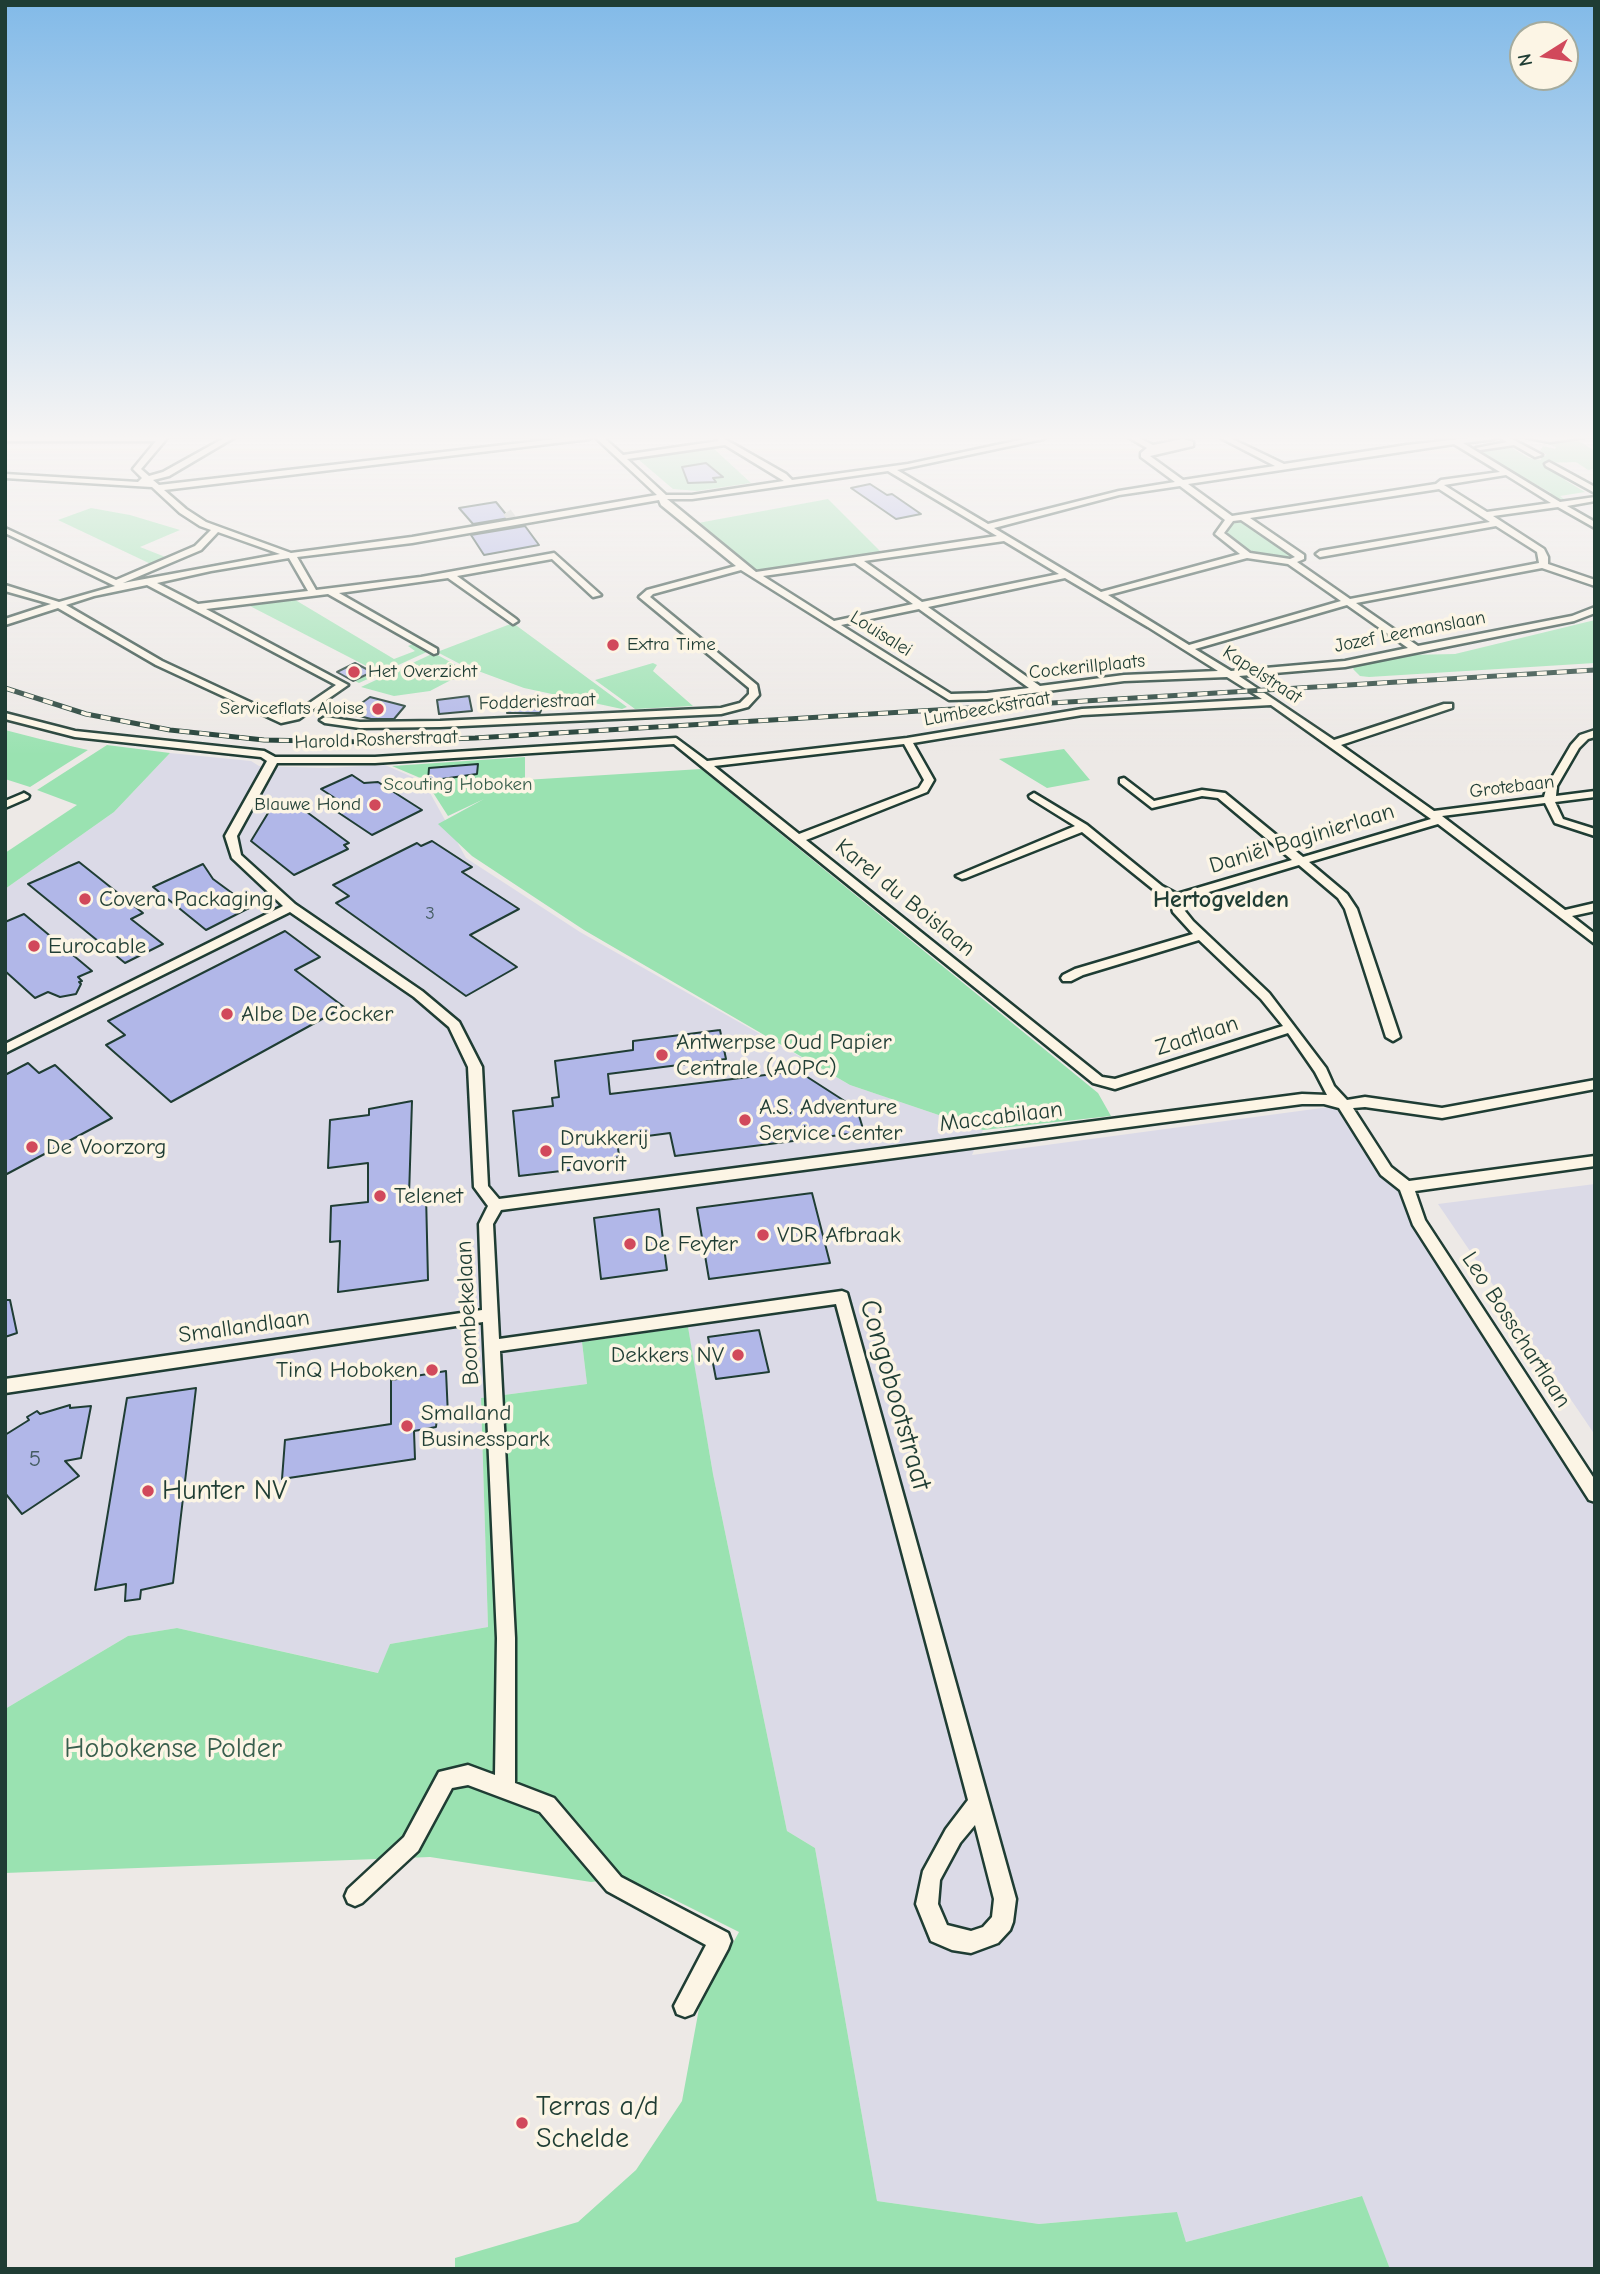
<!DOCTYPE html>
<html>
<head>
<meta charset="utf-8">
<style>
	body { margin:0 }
	#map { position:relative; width:1600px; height:2274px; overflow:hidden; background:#ede9e6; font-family:"Comic Neue",sans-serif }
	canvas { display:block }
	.frame { position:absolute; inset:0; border:7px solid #1f3d34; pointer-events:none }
	.north { position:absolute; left:1509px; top:21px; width:70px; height:70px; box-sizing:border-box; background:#fcf5e5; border:2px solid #a4ab9e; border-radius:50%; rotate:258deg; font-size:19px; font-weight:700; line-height:28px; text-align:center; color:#1f3d34 }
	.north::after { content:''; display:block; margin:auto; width:24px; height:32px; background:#d1495b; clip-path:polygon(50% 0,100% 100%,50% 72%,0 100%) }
</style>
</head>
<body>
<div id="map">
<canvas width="1600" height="2274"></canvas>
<div class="frame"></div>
<div class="north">N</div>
</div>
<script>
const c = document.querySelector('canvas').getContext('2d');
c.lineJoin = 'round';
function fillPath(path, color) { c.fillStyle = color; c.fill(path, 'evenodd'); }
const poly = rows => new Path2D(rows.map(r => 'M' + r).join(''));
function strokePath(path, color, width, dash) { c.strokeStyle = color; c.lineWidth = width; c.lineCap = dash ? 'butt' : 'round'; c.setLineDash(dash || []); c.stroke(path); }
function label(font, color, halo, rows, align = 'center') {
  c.font = font + ' "Comic Neue",sans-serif'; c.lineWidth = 7; c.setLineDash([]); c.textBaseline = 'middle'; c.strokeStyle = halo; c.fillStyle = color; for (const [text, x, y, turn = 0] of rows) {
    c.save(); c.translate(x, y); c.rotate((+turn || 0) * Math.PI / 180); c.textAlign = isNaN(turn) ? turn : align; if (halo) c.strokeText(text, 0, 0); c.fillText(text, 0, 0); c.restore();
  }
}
fillPath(poly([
	[170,753,251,761,259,766,327,768,385,765,424,782,466,858,580,932,850,1085,983,1130,972,1155,1344,1105,1595,1497,1595,2269,1390,2269,1361,2196,1186,2242,1177,2212,1039,2224,877,2201,815,1848,787,1831,713,1474,688,1328,582,1342,587,1384,481,1398,488,1627,390,1644,379,1673,177,1628,128,1636,5,1709,5,889,114,812],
	[1595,1184,1595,1435,1438,1204]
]), '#dbdae7');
fillPath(poly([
	[1577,440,1595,451,1595,469,1588,470,1576,462,1546,463,1569,479,1565,480,1585,492,1560,496,1567,501,1555,499,1547,494,1551,493,1474,450,1512,448,1529,458,1541,460,1541,457,1547,455,1540,451,1543,446,1555,449,1556,447,1545,443],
	[711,446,751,483,697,491,673,489,639,460,640,457],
	[828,499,881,552,753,571,698,523],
	[91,508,130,515,180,530,140,547,168,558,153,565,58,520],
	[1239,521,1245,522,1293,556,1285,559,1253,555,1223,532,1230,523],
	[292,598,394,659,415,651,408,646,415,643,429,651,359,683,355,681,376,671,246,604],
	[1595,620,1595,663,1369,677,1360,676,1353,669,1356,665,1407,655,1455,654],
	[513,623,627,707,622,709,524,688,462,665,437,652],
	[434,653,474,675,467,680,451,680,430,691,394,696,361,687],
	[653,663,657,665,653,671,693,706,635,709,595,680],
	[5,730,40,739,88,750,30,787,5,779],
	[107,745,170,753,114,812,5,889,5,853,77,805,37,790],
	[1064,749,1090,780,1047,788,999,759],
	[525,757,525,780,701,769,1098,1093,1111,1116,983,1130,850,1085,584,930,472,856,438,824,484,799,448,816,425,780,392,766],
	[688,1327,713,1474,787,1831,815,1848,877,2201,1039,2224,1177,2212,1186,2242,1362,2196,1390,2269,455,2269,455,2258,578,2222,636,2170,682,2101,700,2003,739,1932,669,1897,621,1878,591,1882,430,1857,5,1873,5,1709,128,1636,177,1628,378,1673,390,1644,488,1627,481,1398,587,1384,582,1342]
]), '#9ae2b1');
strokePath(poly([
	[580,586,590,595]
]), '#5f8da0', 2.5);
const building = poly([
	[706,463,723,477,713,478,716,482,688,483,682,467,706,463],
	[870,484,887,495,892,494,921,514,896,519,851,488,870,484],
	[496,502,509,518,473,524,459,508,496,502],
	[525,526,539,545,484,555,471,535,525,526],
	[355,663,372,672,353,681,337,672,355,663],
	[469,696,472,711,439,714,437,700,469,696],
	[370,697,405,706,394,719,371,719,348,713,370,697],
	[512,699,526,700,545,700,540,713,507,713,512,699],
	[478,764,477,774,428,781,429,768,478,764],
	[352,775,364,783,378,782,422,810,372,835,324,803,344,804,321,789,352,775],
	[276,800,309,802,304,810,349,843,344,845,348,849,294,875,251,841,276,800],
	[432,841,472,867,462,872,519,909,470,935,517,967,466,996,336,903,349,896,333,885,417,843,421,846,432,841],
	[79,862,143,913,131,919,163,944,125,963,28,884,79,862],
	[203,864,213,879,251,907,206,930,153,887,203,864],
	[24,914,92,971,78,977,82,981,79,982,81,984,76,994,60,997,48,992,35,998,5,971,5,922,24,914],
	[285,931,320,957,295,970,344,1007,171,1102,106,1045,125,1035,108,1021,285,931],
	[720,1030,726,1059,608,1074,610,1094,798,1071,857,1109,864,1132,675,1156,670,1133,617,1140,620,1164,519,1176,513,1111,553,1106,552,1098,559,1097,555,1061,633,1050,633,1041,720,1030],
	[28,1063,39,1073,55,1065,112,1118,5,1175,5,1075,28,1063],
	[412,1101,409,1196,426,1194,428,1280,338,1292,340,1241,330,1242,331,1206,368,1202,368,1163,328,1168,330,1120,369,1115,369,1109,412,1101],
	[812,1193,830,1263,709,1279,697,1208,812,1193],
	[659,1209,667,1270,601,1279,594,1218,659,1209],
	[5,1300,10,1300,17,1333,5,1337,5,1300],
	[759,1330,769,1372,716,1379,708,1337,759,1330],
	[446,1371,448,1416,437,1418,436,1427,414,1431,415,1459,282,1479,285,1440,391,1424,391,1380,446,1371],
	[196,1388,173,1583,141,1590,140,1599,125,1601,126,1584,95,1590,127,1398,196,1388],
	[70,1405,70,1408,91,1406,81,1458,65,1461,79,1476,22,1514,5,1493,5,1435,29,1420,27,1417,37,1411,40,1414,70,1405]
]);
fillPath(building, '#b1b7e8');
strokePath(building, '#1f3d34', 2);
strokePath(poly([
	[507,512,512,519]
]), '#c4c7c2', 9, [9, 4.5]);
const minor = poly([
	[5,437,168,437,141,469,149,476,163,472,226,437,235,437,169,476,153,480,159,485,573,437,593,437,589,439,164,490,186,509,206,522,291,553,412,537,657,495,595,437,603,437,623,455,719,441,717,439,721,437,786,474,792,480,908,464,1034,437,1047,437,1043,439,897,470,988,524,1119,491,1175,482,1141,457,1141,453,1147,448,1128,437,1137,437,1153,445,1183,439,1193,442,1193,446,1150,456,1183,480,1275,466,1219,437,1228,437,1284,464,1407,445,1478,437,1498,437,1494,439,1463,443,1560,502,1595,497,1595,501,1567,506,1595,522,1595,528,1558,507,1493,516,1544,549,1548,557,1548,564,1595,580,1595,586,1542,568,1356,603,1418,646,1572,616,1595,607,1595,613,1574,621,1345,667,1239,676,1334,740,1444,704,1452,704,1452,708,1341,745,1434,811,1544,797,1547,786,1571,745,1580,735,1595,730,1595,737,1588,739,1579,748,1557,786,1556,796,1595,791,1595,797,1555,802,1563,819,1595,829,1595,836,1555,823,1545,803,1442,816,1565,910,1595,903,1595,911,1572,916,1595,934,1595,944,1438,824,1309,862,1347,894,1357,909,1400,1037,1393,1041,1386,1037,1345,909,1338,898,1299,865,1182,900,1185,911,1193,921,1269,993,1326,1068,1334,1086,1347,1100,1365,1097,1442,1108,1595,1080,1595,1089,1442,1118,1365,1107,1353,1108,1391,1167,1409,1181,1595,1156,1595,1166,1415,1191,1425,1220,1595,1480,1595,1502,1589,1500,1413,1225,1400,1190,1381,1175,1339,1108,1324,1104,1302,1104,501,1210,493,1224,499,1339,842,1291,847,1293,1016,1899,1013,1922,1010,1930,998,1943,971,1953,952,1950,931,1941,916,1904,923,1871,946,1829,968,1800,836,1304,500,1351,515,1638,515,1783,554,1798,621,1877,728,1933,731,1941,728,1949,693,2014,685,2017,677,2014,674,2006,706,1945,607,1891,540,1812,468,1785,452,1788,418,1851,362,1903,355,1906,348,1903,345,1896,348,1889,404,1837,439,1772,468,1765,495,1775,497,1638,483,1322,5,1393,5,1379,482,1310,479,1224,488,1206,474,1187,468,1067,449,1027,414,997,290,912,5,1053,5,1044,283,906,232,858,225,836,267,761,261,757,75,737,5,719,5,713,75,731,264,751,275,757,375,757,676,738,707,761,907,738,1082,709,1262,699,1227,677,1124,681,987,699,949,700,741,570,653,594,650,597,757,685,759,695,748,707,721,714,440,727,360,728,325,723,320,720,325,717,360,722,440,721,721,708,740,703,749,694,749,688,639,597,647,590,736,566,661,505,659,500,412,543,297,557,316,590,421,577,554,553,601,595,593,597,552,559,457,576,516,619,518,621,513,624,448,578,339,593,437,649,437,653,434,654,328,594,206,609,348,685,299,719,281,723,156,665,58,608,5,625,5,619,51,604,5,591,5,585,59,602,115,586,5,533,5,528,116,580,195,546,211,530,200,526,180,513,152,487,5,478,5,474,138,482,142,478,133,469,156,441,5,441,5,437],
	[1454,444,1500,472,1441,480,1436,484,1232,516,1188,484,1454,444],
	[725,445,784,481,692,495,666,495,627,459,725,445],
	[888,471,997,536,756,572,667,499,692,499,888,471],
	[1506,475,1551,503,1487,512,1444,485,1506,475],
	[1180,486,1225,520,1215,534,1240,554,1101,592,994,528,1119,495,1180,486],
	[1439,489,1490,522,1320,551,1316,554,1320,557,1496,526,1537,552,1539,563,1350,599,1297,562,1304,559,1304,555,1250,518,1439,489],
	[1241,520,1247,524,1295,557,1290,559,1250,553,1224,533,1233,521,1241,520],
	[218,532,280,554,123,583,201,550,218,532],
	[1004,541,1059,574,922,602,864,561,1004,541],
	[289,558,308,591,198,604,157,583,211,571,289,558],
	[1247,558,1288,564,1341,601,1189,645,1108,595,1247,558],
	[855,563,913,604,834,621,763,576,855,563],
	[1065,578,1148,627,1218,671,1124,675,1040,686,928,607,1065,578],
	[147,585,336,685,292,715,282,717,162,661,66,605,94,596,147,585],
	[1347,605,1408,648,1345,661,1231,671,1195,649,1347,605],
	[919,609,1029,688,987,693,951,694,841,625,919,609],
	[1271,705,1431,819,1303,857,1225,793,1202,790,1154,801,1124,778,1120,779,1120,783,1152,808,1202,796,1218,798,1292,860,1177,894,1162,886,1087,825,1034,793,1029,796,1030,798,1075,826,956,876,962,879,966,878,1082,832,1154,890,1170,900,1173,912,1193,934,1075,969,1063,975,1061,978,1063,981,1071,981,1083,975,1199,940,1261,999,1283,1026,1115,1079,1102,1077,806,840,927,792,934,780,913,743,1082,715,1271,705],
	[674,744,1093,1083,1115,1089,1288,1033,1315,1072,1327,1095,1302,1094,499,1199,488,1186,482,1067,459,1022,422,991,295,904,241,855,237,836,277,763,375,763,674,744],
	[904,744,924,780,919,788,799,834,714,766,904,744],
	[975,1825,994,1899,992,1917,983,1927,971,1931,947,1925,938,1904,940,1880,960,1843,975,1825],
	[1499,437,1508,437,1542,455,1535,457,1514,445,1480,450,1476,448,1507,442,1499,437],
	[1525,437,1550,438,1585,437,1550,442,1525,437],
	[1549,462,1595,487,1595,493,1546,466,1545,464,1549,462],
	[24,793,29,796,28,798,5,808,5,801,24,793]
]);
strokePath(minor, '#1f3d34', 5);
fillPath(minor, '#fcf5e5');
const rail = poly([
	[5,688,86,714,170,730,264,740,367,742,475,738,1595,670]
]);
strokePath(rail, '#1f3d34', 5);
strokePath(rail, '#fcf5e5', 3.5, [10]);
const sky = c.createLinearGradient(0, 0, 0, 755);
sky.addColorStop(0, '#82bae8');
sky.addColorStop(0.58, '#f7f5f4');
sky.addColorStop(1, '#f7f5f400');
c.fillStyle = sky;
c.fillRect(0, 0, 1600, 755);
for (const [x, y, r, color] of [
	[613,645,7,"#d1495b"],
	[354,672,7,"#d1495b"],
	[378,709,7,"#d1495b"],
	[375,805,7,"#d1495b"],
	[85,899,7,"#d1495b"],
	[34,946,7,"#d1495b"],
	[227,1014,7,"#d1495b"],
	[662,1055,7,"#d1495b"],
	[745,1120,7,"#d1495b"],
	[32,1147,7,"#d1495b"],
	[546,1151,7,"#d1495b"],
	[380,1196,7,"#d1495b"],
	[763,1235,7,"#d1495b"],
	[630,1244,7,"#d1495b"],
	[738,1355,7,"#d1495b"],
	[432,1370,7,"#d1495b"],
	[407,1426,7,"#d1495b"],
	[148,1491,7,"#d1495b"],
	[522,2123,7,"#d1495b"]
]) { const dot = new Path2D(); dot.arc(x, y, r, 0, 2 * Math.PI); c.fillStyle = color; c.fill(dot); strokePath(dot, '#fcf5e5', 2.5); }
label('19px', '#1f3d34', '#fcf5e5', [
	["Jozef Leemanslaan",1410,632,-11],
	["Louisalei",881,634,32],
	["Cockerillplaats",1087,667,-6],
	["Kapelstraat",1262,675,33],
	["Fodderiestraat",537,702,-2],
	["Lumbeeckstraat",987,709,-10],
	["Harold Rosherstraat",376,740,-2],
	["Grotebaan",1512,787,-7]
]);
label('19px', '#1f3d34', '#fcf5e5', [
	["Extra Time",627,645],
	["Het Overzicht",368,672],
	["Serviceflats Aloise",364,709,"right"],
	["Blauwe Hond",361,805,"right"]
], 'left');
label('19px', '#385e4d', '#fcf5e5', [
	["Scouting Hoboken",458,785]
]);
label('19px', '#445c61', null, [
	["3",430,914]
]);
label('23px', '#1f3d34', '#fcf5e5', [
	["Daniël Baginierlaan",1302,839,-17],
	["Karel du Boislaan",905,898,39],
	["Zaatlaan",1197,1036,-18],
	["Maccabilaan",1001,1117,-7],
	["Boombekelaan",468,1313,-93],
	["Smallandlaan",244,1327,-8],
	["Leo Bosschartlaan",1516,1330,57]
]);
label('23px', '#1f3d34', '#fcf5e5', [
	["Covera Packaging",99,899],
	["Eurocable",48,946],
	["Albe De Cocker",241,1014],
	["Antwerpse Oud Papier",676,1042],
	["Centrale (AOPC)",676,1068],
	["A.S. Adventure",759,1107],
	["Service Center",759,1133],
	["Drukkerij",560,1138],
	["Favorit",560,1164],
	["De Voorzorg",46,1147],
	["Telenet",394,1196],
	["VDR Afbraak",777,1235],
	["De Feyter",644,1244],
	["Dekkers NV",724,1355,"right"],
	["TinQ Hoboken",418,1370,"right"],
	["Smalland",421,1413],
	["Businesspark",421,1439]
], 'left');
label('23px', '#445c61', null, [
	["5",35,1459]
]);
label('bold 24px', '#1f3d34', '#fcf5e5', [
	["Hertogvelden",1221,900]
]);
label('28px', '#1f3d34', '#fcf5e5', [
	["Congobootstraat",895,1395,74]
]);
label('28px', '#1f3d34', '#fcf5e5', [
	["Hunter NV",162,1491],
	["Terras a/d",536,2107],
	["Schelde",536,2139]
], 'left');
label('28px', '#385e4d', '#fcf5e5', [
	["Hobokense Polder",173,1749]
]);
</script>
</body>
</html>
